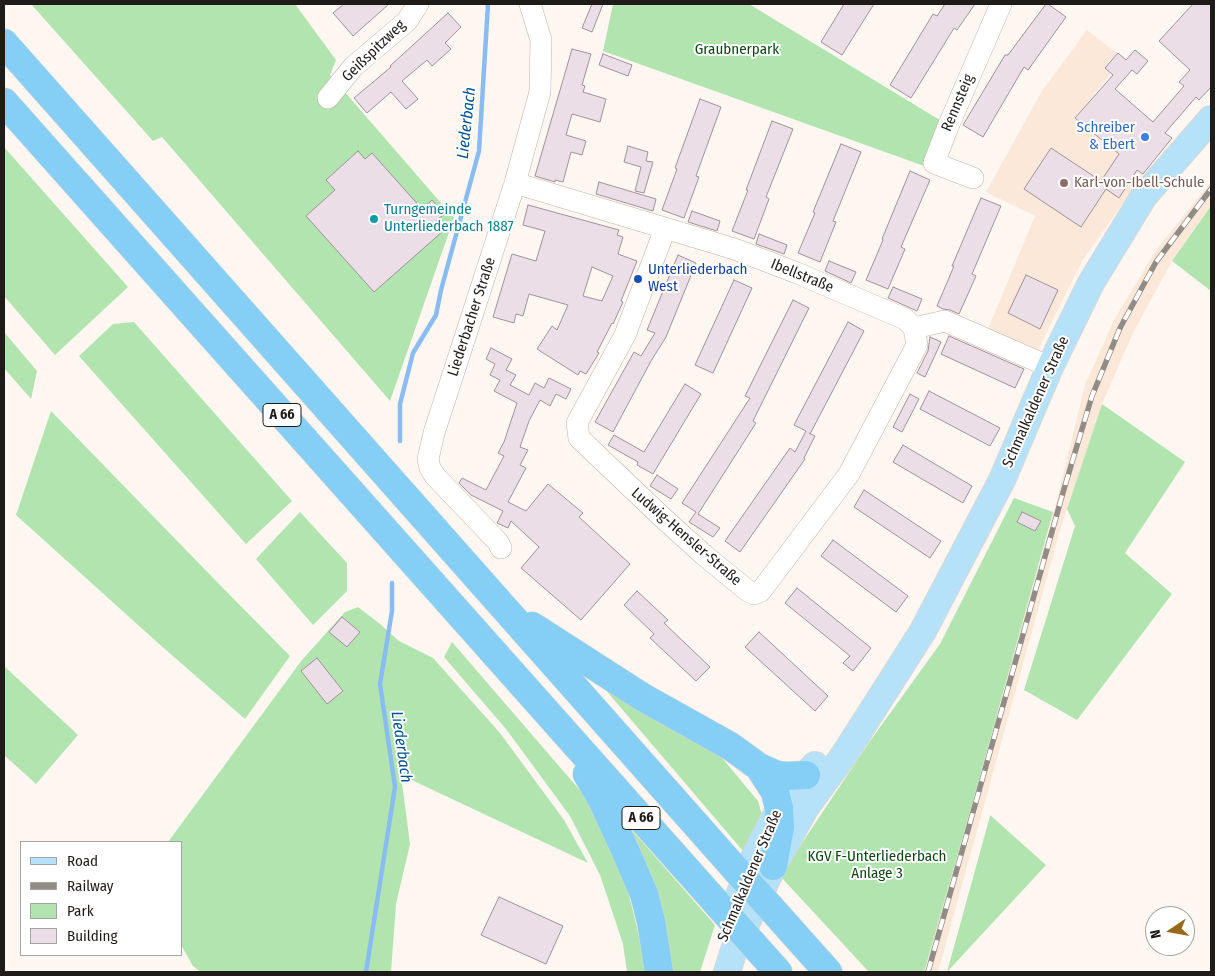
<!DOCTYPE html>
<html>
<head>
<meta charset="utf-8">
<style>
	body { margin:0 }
	#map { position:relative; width:1215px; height:976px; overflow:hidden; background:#fef6f0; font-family:"Fira Sans Condensed",sans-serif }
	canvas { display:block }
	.frame { position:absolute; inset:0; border:5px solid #1f1b18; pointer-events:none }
	.legend { position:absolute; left:20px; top:841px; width:162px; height:115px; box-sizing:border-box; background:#fff; border:1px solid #a5a4a3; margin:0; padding:6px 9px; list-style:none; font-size:15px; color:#1f1b18 }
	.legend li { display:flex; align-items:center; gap:10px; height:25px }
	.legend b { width:25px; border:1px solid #a5a4a3 }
	.north { position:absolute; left:1145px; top:906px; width:50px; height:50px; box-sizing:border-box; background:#fff; border:1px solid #a5a4a3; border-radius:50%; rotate:258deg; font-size:14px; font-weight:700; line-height:20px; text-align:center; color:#1f1b18 }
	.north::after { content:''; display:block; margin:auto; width:18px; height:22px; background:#986819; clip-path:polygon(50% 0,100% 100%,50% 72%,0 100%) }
</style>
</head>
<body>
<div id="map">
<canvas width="1215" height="976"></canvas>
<div class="frame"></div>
<ul class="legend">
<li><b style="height:6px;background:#b6e2f9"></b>Road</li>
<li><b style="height:6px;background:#928c87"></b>Railway</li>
<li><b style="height:14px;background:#b1e4af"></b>Park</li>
<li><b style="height:14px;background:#ebdee7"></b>Building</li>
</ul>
<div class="north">N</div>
</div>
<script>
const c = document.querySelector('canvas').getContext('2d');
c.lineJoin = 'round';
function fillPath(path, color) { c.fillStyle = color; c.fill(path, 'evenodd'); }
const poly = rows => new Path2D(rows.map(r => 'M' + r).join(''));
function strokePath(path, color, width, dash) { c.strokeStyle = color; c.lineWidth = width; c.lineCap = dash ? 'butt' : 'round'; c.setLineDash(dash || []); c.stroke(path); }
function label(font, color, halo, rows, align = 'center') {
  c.font = font + ' "Fira Sans Condensed",sans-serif'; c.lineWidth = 4; c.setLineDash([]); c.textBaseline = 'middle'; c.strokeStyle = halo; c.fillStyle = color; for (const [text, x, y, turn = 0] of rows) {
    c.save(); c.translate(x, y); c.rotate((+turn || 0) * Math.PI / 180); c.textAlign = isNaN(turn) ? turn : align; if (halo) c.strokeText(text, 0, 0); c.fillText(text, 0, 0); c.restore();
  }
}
fillPath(poly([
	[1087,30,1123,58,1075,118,1143,175,1082,261,1037,352,988,329,1035,216,986,192,1042,91],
	[1211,182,1211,206,1172,261,1132,335,1102,404,1060,530,938,972,924,972,973,801,1058,496,1085,385,1114,320,1156,250]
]), '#fbe8d8');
fillPath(poly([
	[31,4,295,4,336,60,330,75,454,218,390,401,162,137,153,141],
	[613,4,749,4,943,122,927,167,603,51],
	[4,147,128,287,55,355,4,296],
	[1211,206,1211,291,1172,261],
	[134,322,292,501,246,544,79,356,113,324],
	[4,332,37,371,31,399,4,368],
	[1102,404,1185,462,1125,553,1172,594,1077,720,1024,690,1075,526,1067,509],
	[51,411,218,583,290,656,245,719,158,643,16,515],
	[1014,498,1053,512,973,801,924,972,869,972,780,876,870,741,940,644],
	[300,512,347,563,347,591,313,625,256,559],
	[358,607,380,624,399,641,433,658,500,733,564,820,588,863,401,775,410,844,396,904,391,972,201,972,193,966,181,945,181,842,168,842,302,660,345,612],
	[452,642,584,795,625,880,637,927,646,972,627,972,623,944,600,875,570,816,506,729,444,657],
	[4,666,78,735,36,784,4,755],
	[592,674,718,753,758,801,764,822,749,858],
	[990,815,1046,865,947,972,990,816],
	[624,821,715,925,700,972,668,972]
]), '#b1e4af');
strokePath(poly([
	[400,441,400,404,413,353,436,315,441,290,479,151,488,4],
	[366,972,395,787,380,684,392,611,392,583]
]), '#8abcf4', 4.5);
const building = poly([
	[344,4,389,4,353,36,333,13,344,4],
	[592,4,603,4,592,32,582,28,592,4],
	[844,4,874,4,842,55,821,42,844,4],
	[945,4,975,4,957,30,954,28,911,98,890,85,933,14,937,16,945,4],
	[1046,4,1048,4,1066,17,1028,70,1024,67,983,137,963,125,1005,55,1008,55,1046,4],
	[1193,4,1211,4,1211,87,1199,100,1196,97,1165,133,1172,138,1143,174,1137,170,1119,198,1106,189,1081,227,1024,189,1051,148,1101,181,1119,154,1075,118,1113,75,1105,68,1118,53,1126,60,1135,50,1148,61,1137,74,1132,70,1115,89,1153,122,1184,86,1179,82,1190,70,1159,41,1193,4],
	[448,13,461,27,445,43,451,49,432,66,427,60,402,81,418,99,406,109,391,92,367,113,354,98,391,67,390,66,448,13],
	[572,49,591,54,582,85,585,86,583,92,606,99,600,122,572,114,566,135,586,141,582,155,571,152,563,182,555,180,555,182,535,176,572,49],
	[603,54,632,65,628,76,599,65,603,54],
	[700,99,721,107,696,176,699,177,684,218,662,210,677,169,675,168,700,99],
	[772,121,793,129,766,197,769,199,754,239,732,231,748,190,746,190,772,121],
	[841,144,861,152,833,221,836,222,820,262,798,253,815,213,813,212,841,144],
	[628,146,648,152,646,161,653,162,644,193,635,191,641,167,624,162,628,146],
	[358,151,365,159,372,153,422,209,432,200,444,214,434,223,442,232,374,292,306,216,335,190,326,180,358,151],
	[910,171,930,180,901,247,905,249,888,289,866,280,883,240,882,239,910,171],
	[599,182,656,199,653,211,596,194,599,182],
	[981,198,1001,206,972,274,976,276,959,314,950,310,943,309,937,306,954,266,952,266,981,198],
	[528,205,619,230,617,235,623,237,618,254,637,261,621,301,623,302,613,324,612,323,597,352,599,353,586,374,580,371,578,375,537,349,552,326,557,330,568,305,529,294,523,316,516,314,514,323,493,317,512,254,536,261,545,231,523,225,528,205],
	[592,267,613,276,602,301,583,296,592,267],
	[692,211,720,221,717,231,688,222,692,211],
	[759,234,787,245,784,254,756,244,759,234],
	[678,255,696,263,666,337,651,361,613,432,595,422,634,352,641,356,655,333,647,330,678,255],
	[829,261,856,272,851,283,825,271,829,261],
	[1026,275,1058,290,1040,329,1008,313,1026,275],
	[734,280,752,288,713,373,695,365,734,280],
	[893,287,922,299,917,311,888,298,893,287],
	[793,300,809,308,753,421,756,423,698,514,720,528,713,537,689,522,696,512,682,503,750,398,745,396,793,300],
	[848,322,864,331,810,434,809,433,815,436,804,458,805,459,740,552,725,541,790,448,795,452,806,431,794,425,848,322],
	[949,336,1024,369,1015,388,941,354,949,336],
	[930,337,941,342,925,377,917,373,928,351,930,337],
	[491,348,512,359,506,370,516,375,510,385,529,395,535,383,544,388,549,378,571,389,566,399,556,394,550,406,540,400,529,421,520,447,528,450,520,465,526,468,508,502,526,511,548,484,583,513,579,517,630,564,581,620,521,568,539,547,511,521,508,528,497,523,503,511,471,495,459,483,462,478,486,490,504,456,498,453,504,442,517,403,494,391,500,380,490,375,495,364,486,359,491,348],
	[685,384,701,394,653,474,637,465,638,462,608,445,614,435,644,452,685,384],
	[929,391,1000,428,990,446,920,409,929,391],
	[910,394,919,399,902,432,893,427,910,394],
	[903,445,972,486,963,503,893,462,903,445],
	[657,475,678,489,671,499,650,486,657,475],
	[864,490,941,541,930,558,854,507,864,490],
	[1022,512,1041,521,1035,531,1017,522,1022,512],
	[833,540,908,596,896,612,821,556,833,540],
	[797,588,871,648,853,671,843,663,850,656,785,603,797,588],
	[637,591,668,620,664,623,710,667,696,681,650,638,654,634,624,605,637,591],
	[342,617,360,632,347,647,329,632,342,617],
	[759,632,828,696,815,711,745,647,759,632],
	[317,658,343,691,327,704,301,671,317,658],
	[499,897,563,926,546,964,481,935,499,897]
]);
fillPath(building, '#ebdee7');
strokePath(building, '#9f929b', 1);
const minor = poly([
	[328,98,353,67,407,21,418,4],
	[973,178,934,163,947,129,1001,4],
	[515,183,718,244,740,251,797,273,905,319,914,328],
	[665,229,625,335,577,423,579,438,662,517,704,555,748,591,754,594,761,591,849,474,917,345,914,328],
	[914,328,945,321,1050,367],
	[501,548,498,542,435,476,430,468,428,459,434,433,515,183,540,92,541,40,530,4]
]);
const major = poly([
	[738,898,755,856,784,799,792,789,815,765],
	[727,972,734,950,773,866,806,807,844,755,923,631,1002,480,1050,367,1091,283,1144,196,1211,119]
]);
const highway = poly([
	[4,43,737,871],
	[4,102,721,908],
	[532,626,644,698,730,746,759,767,777,775,785,776,806,775],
	[759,767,775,792,779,808,780,827,773,866],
	[587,774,602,800,625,850,644,894,651,921,659,972],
	[770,907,828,972],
	[753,944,778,972]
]);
strokePath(minor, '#c0b4aa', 22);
strokePath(major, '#d7d6d5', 28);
strokePath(highway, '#d7d6d5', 29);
strokePath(minor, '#fff', 21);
strokePath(major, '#b6e2f9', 26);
strokePath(highway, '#85cef5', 28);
const rail = poly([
	[928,972,1064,489,1092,396,1120,328,1156,262,1211,189]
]);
strokePath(rail, '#928c87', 5.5);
strokePath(rail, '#fff', 4, [11]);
const highwayBridge = poly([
	[737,871,770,907],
	[721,908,753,944]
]);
strokePath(highwayBridge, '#d7d6d5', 29, []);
strokePath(highwayBridge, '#85cef5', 28);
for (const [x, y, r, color] of [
	[1145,137,5,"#3f7fe0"],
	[1064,183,5,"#8d6e63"],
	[374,219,5,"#0f9aa8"],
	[638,279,5,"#1a4fb4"]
]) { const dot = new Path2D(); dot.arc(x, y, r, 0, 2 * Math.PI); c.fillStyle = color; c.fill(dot); strokePath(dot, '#fff', 2); }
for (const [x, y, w] of [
	[282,415,38],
	[641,818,38]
]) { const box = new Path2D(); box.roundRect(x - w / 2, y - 11.5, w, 23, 4); c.fillStyle = '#fff'; c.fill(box); strokePath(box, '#1f1b18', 1); }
label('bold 14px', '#1f1b18', null, [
	["A 66",282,415],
	["A 66",641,818]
]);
label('15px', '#0e4712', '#fff', [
	["Graubnerpark",737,50],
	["KGV F-Unterliederbach",877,857],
	["Anlage 3",877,874]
]);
label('15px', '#1f1b18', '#fff', [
	["Geißspitzweg",374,51,-44],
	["Rennsteig",958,103,-67],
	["Ibellstraße",802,276,22],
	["Liederbacher Straße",472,317,-72],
	["Schmalkaldener Straße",1036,402,-66],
	["Ludwig-Hensler-Straße",686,537,41],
	["Schmalkaldener Straße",750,876,-67]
]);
label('15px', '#366cbe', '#fff', [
	["Schreiber",1135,128],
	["& Ebert",1135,145]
], 'right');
label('15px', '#785e54', '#fff', [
	["Karl-von-Ibell-Schule",1074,183]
], 'left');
label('15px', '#0d838f', '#fff', [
	["Turngemeinde",384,210],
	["Unterliederbach 1887",384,227]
], 'left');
label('15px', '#164399', '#fff', [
	["Unterliederbach",648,270],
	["West",648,287]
], 'left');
label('italic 16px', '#005192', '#fff', [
	["Liederbach",467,123,-84],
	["Liederbach",401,747,82]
]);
</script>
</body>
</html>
